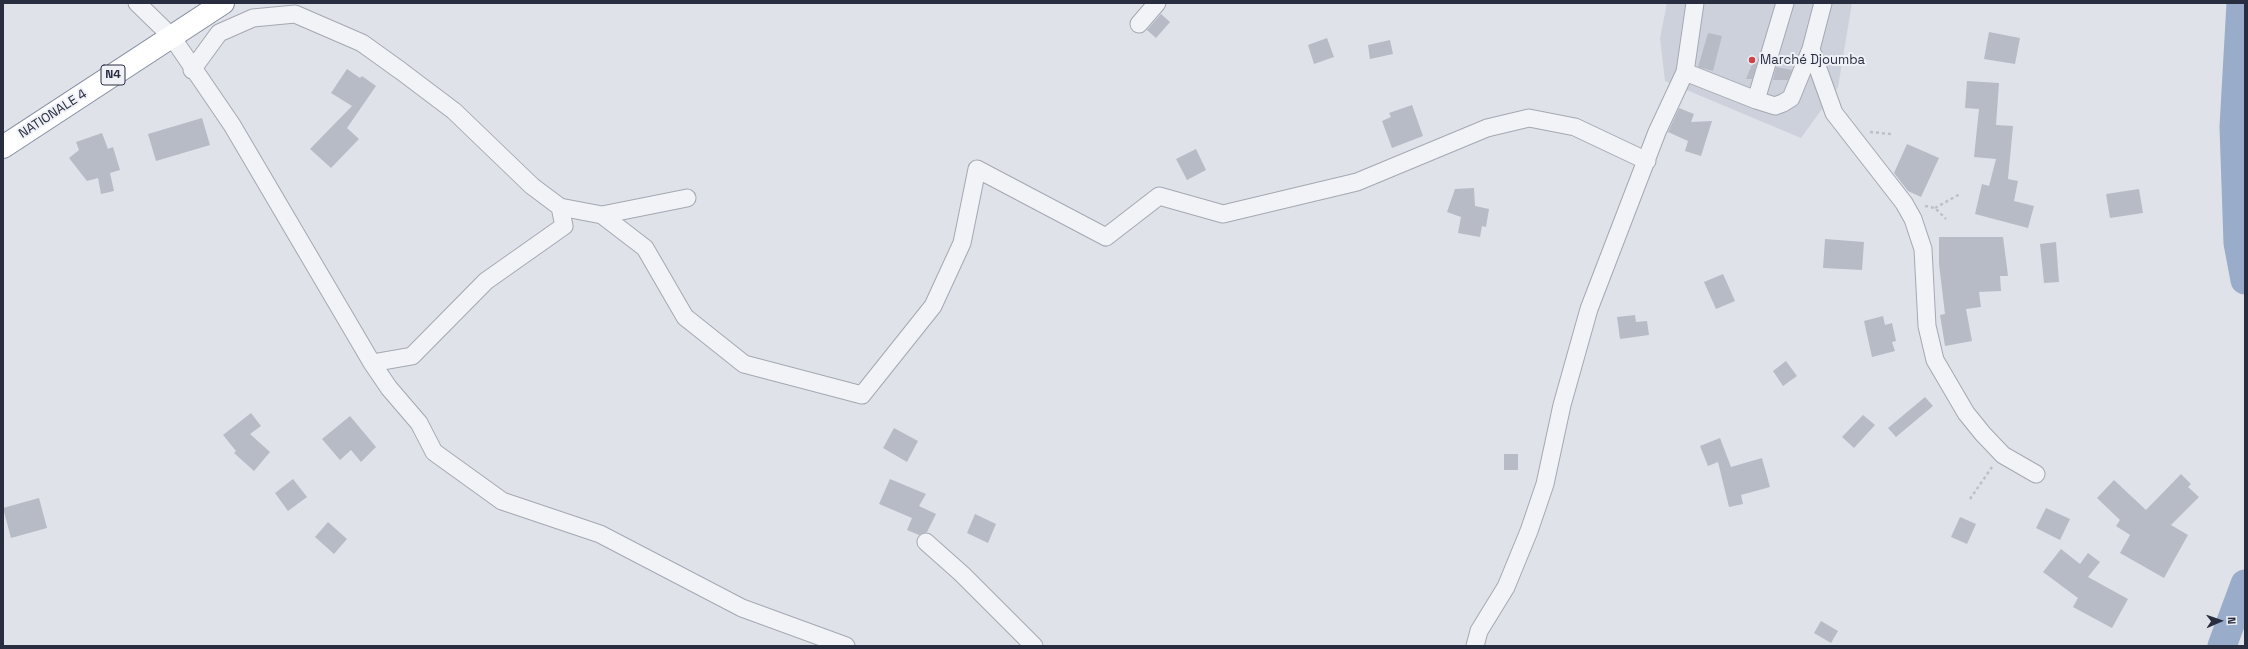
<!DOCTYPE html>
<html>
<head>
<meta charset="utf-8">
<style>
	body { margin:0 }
	#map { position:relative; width:2248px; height:649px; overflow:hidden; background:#dfe2e9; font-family:"Space Grotesk",sans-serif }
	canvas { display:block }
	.frame { position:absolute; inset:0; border:4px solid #282e40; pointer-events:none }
	.north { position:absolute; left:2200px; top:601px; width:40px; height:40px; -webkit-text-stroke:3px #eff1f6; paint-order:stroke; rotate:88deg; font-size:11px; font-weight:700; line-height:16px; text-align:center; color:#282e40 }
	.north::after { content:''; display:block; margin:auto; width:14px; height:18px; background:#282e40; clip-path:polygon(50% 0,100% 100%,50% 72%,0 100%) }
</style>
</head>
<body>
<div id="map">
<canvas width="2248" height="649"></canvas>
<div class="frame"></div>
<div class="north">N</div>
</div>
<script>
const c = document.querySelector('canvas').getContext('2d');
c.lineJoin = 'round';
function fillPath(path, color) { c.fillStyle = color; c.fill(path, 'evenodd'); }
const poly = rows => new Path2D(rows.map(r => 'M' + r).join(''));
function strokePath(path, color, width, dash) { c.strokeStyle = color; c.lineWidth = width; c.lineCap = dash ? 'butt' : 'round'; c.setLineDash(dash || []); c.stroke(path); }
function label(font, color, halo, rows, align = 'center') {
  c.font = font + ' "Space Grotesk",sans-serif'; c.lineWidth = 4; c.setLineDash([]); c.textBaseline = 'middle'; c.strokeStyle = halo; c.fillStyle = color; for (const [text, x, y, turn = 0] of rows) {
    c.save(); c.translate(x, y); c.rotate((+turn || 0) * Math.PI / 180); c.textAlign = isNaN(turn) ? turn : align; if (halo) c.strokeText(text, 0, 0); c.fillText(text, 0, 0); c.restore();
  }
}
fillPath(poly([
	[1667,3,1852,3,1838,87,1801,138,1665,81,1660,38]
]), '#cdd1db');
strokePath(poly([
	[2241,3,2234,127,2238,243,2245,280],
	[2222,646,2245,584]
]), '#99acca', 29);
fillPath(poly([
	[1161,14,1170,22,1156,38,1147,30],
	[1989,32,2020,38,2015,64,1984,59],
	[1708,33,1722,36,1713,71,1698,67],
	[1327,38,1334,57,1314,64,1308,45],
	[1390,40,1393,54,1370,59,1368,45],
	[1753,62,1757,63,1752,79,1746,79],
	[1776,67,1792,70,1788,80,1773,80],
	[347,69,360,78,362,76,376,86,347,128,359,139,331,168,310,149,352,106,331,93],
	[1967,81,1999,83,1996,125,2013,126,2008,179,2018,181,2014,201,2034,206,2028,228,1975,214,1982,184,1989,186,1996,159,1974,157,1979,109,1965,108],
	[1412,105,1423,136,1392,148,1382,121,1391,117,1389,113],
	[1679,108,1694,114,1691,122,1712,121,1701,156,1685,151,1688,141,1668,132],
	[202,118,210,145,156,161,148,134],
	[102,133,108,149,113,147,120,170,110,173,114,191,101,194,98,178,87,181,69,158,79,150,76,142],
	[1907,144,1939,158,1921,197,1908,191,1894,173],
	[1196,149,1206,170,1187,180,1176,159],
	[1474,188,1475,206,1489,209,1486,227,1482,226,1480,237,1458,233,1461,217,1447,212,1455,189],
	[2139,189,2143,213,2110,218,2106,194],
	[1939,237,2003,237,2008,276,2000,276,2001,291,1979,292,1981,307,1966,309,1972,341,1945,346,1940,315,1945,314,1939,264],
	[1825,239,1864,242,1862,270,1823,268],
	[2056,242,2059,282,2044,283,2040,244],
	[1723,274,1735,301,1716,309,1704,282],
	[1635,315,1636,322,1647,321,1649,335,1620,339,1617,317],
	[1883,316,1885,325,1892,323,1896,341,1892,342,1895,351,1872,357,1864,321],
	[1786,361,1797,376,1783,386,1773,371],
	[1925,397,1933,406,1896,437,1888,428],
	[251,413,261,426,250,434,270,452,254,471,234,453,236,451,223,435],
	[1863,415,1875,425,1854,448,1842,437],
	[350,416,376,447,361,462,351,450,340,460,322,439],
	[894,428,918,441,907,462,883,448],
	[1720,438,1731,467,1762,458,1770,487,1741,495,1743,504,1729,507,1718,462,1708,466,1700,446],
	[1504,454,1518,454,1518,470,1504,470],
	[2181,474,2191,484,2188,487,2199,497,2171,525,2188,535,2164,578,2120,553,2130,535,2116,526,2120,520,2097,498,2114,480,2146,510],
	[293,479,307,497,288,511,275,493],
	[890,479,926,494,919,506,936,514,927,532,919,535,907,530,912,518,879,504],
	[39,498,47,528,11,538,3,508],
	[2046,508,2070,519,2060,540,2036,528],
	[975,514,996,524,988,543,967,533],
	[1960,517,1976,524,1967,544,1951,537],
	[328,522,347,539,334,554,315,537],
	[2061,549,2080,564,2088,553,2100,562,2088,577,2128,599,2112,628,2073,607,2078,598,2043,572],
	[1821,621,1838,631,1831,643,1814,633]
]), '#b6bbc6');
const minor = poly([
	[137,3,172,37,232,125,372,363,389,388,419,423,434,452,502,501,600,534,742,608,846,646],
	[1139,24,1157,3],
	[1811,49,1834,113,1904,203,1913,219,1923,249,1927,326,1935,360,1966,413,1983,434,2003,455,2036,474],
	[192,70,219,33,253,18,295,14,362,43,401,71,454,111,532,186,560,207,602,215,687,198],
	[1685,72,1756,100,1775,106,1783,103,1791,98,1811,49,1823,3],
	[1756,100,1785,3],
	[602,215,645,248,685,317,744,364,862,395,933,306,962,243,977,169,1106,237,1159,196,1223,214,1357,182,1487,128,1529,118,1575,127,1647,161],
	[372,363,412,356,486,281,564,226,560,207],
	[926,542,962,574,1034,646],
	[1475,646,1479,631,1506,587,1529,531,1545,484,1562,405,1589,309,1657,132,1685,72,1695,3]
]);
const highway = poly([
	[3,147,223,3]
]);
strokePath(minor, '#a4a8b3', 19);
strokePath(highway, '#868ea0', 24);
strokePath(poly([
	[1870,132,1891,134],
	[1925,206,1935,208,1946,219],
	[1935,208,1960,194],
	[1970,499,1992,467]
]), '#bdc0c7', 2.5, [3, 3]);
strokePath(minor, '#f2f3f7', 17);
strokePath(highway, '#fff', 22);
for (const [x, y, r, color] of [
	[1752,60,4,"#d1414a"]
]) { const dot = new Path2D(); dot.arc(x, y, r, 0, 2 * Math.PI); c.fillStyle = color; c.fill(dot); strokePath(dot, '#eff1f6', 1.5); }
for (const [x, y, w] of [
	[113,75,24]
]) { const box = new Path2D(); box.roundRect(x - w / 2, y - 10, w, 20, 3); c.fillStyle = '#eff1f6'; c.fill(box); strokePath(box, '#282e40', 1); }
label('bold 12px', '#282e40', null, [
	["N4",113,75]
]);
label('13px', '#282e40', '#eff1f6', [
	["Marché Djoumba",1760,60]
], 'left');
label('13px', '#282e40', '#eff1f6', [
	["NATIONALE 4",53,114,-33]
]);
</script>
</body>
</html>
